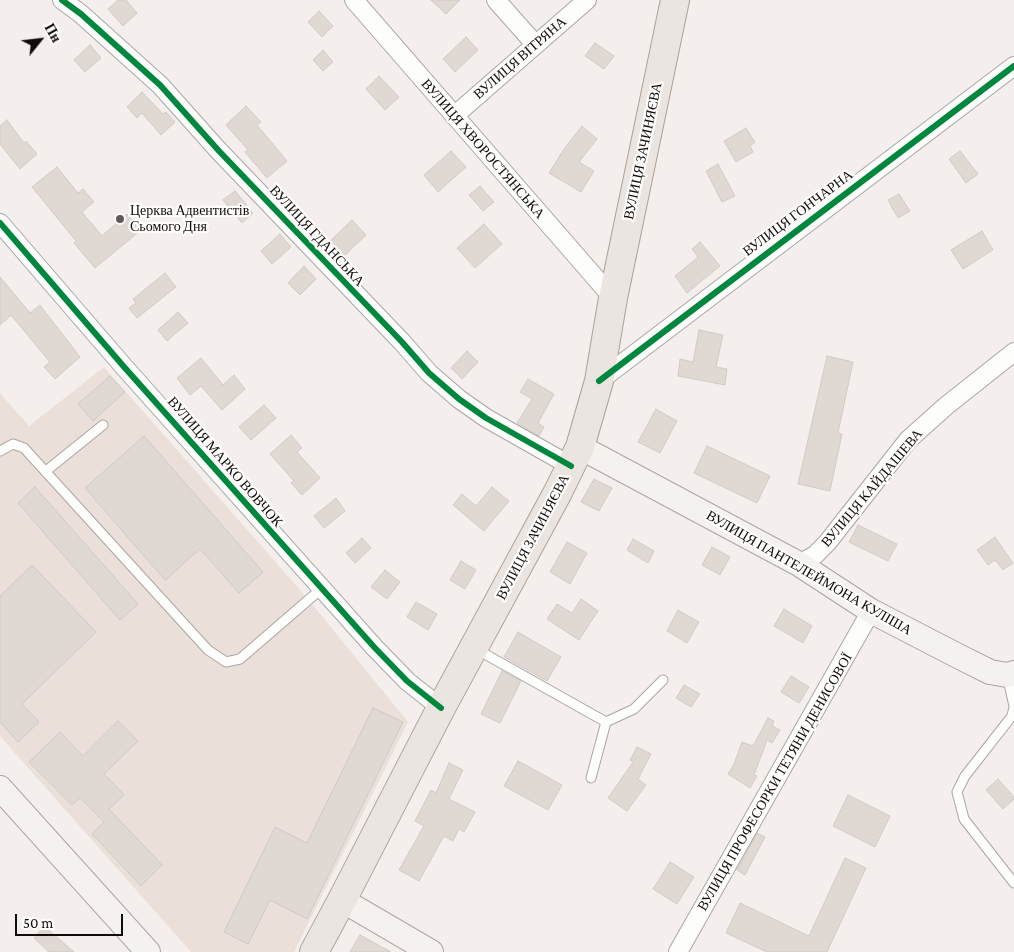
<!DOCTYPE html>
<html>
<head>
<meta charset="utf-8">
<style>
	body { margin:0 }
	#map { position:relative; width:1014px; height:952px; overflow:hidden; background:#f4efec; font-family:"Crimson Pro",serif }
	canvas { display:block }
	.north { position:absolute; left:15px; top:15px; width:50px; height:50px; -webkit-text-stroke:4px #fefdfc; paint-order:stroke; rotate:61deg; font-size:14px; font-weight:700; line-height:20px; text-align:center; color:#0f0c0a }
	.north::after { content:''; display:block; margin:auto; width:18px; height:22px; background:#0f0c0a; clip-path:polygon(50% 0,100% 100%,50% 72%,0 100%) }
	.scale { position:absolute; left:15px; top:914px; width:108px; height:22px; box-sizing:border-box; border:2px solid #0f0c0a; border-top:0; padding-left:6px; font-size:15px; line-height:18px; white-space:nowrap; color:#0f0c0a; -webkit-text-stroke:4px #fefdfc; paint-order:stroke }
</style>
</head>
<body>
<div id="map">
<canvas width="1014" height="952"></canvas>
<div class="north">Пн</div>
<div class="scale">50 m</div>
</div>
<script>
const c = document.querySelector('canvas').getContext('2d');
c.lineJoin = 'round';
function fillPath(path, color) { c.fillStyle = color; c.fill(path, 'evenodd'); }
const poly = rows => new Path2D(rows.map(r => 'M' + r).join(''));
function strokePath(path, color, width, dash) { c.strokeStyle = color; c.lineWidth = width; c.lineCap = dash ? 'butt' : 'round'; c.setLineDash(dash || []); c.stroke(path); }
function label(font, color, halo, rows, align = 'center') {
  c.font = font + ' "Crimson Pro",serif'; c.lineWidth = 4.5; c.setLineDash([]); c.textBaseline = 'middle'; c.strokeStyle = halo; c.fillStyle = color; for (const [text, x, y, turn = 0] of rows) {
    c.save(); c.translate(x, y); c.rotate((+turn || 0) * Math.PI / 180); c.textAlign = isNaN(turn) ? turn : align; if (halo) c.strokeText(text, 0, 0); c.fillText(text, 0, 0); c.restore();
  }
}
fillPath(poly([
	[104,367,308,599,408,722,294,952,191,952,0,736,0,393,29,426]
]), '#eadfd9');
const building = poly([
	[118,0,126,0,137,13,123,26,108,9,118,0],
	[431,0,460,0,446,14,431,0],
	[319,11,333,26,322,37,308,22,319,11],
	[466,37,478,50,455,72,443,59,466,37],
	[595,43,614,56,604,69,585,56,595,43],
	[90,45,101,58,85,72,74,60,90,45],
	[323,50,333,62,323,71,313,60,323,50],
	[379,76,399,97,385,110,366,89,379,76],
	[142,92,163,114,166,112,175,122,161,135,142,113,137,118,127,107,142,92],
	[246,106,261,122,257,125,287,161,267,178,245,152,248,150,226,125,246,106],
	[7,120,24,143,26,141,37,154,20,169,0,144,0,126,7,120],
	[582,126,597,139,579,162,594,171,581,192,549,173,564,149,582,126],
	[746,128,755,142,750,146,753,152,736,162,724,141,746,128],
	[451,151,466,167,438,192,424,175,451,151],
	[960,151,978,174,966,183,949,159,960,151],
	[718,164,735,196,722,202,706,171,718,164],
	[57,167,78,193,83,189,94,202,82,212,102,236,127,214,141,230,95,268,74,243,76,241,32,187,57,167],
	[480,186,494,202,483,211,469,195,480,186],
	[235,191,253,213,242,223,223,200,235,191],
	[899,194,910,211,898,218,888,200,899,194],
	[352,220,366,235,343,257,329,242,352,220],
	[484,224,502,244,475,268,457,248,484,224],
	[982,231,993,250,963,269,951,250,982,231],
	[280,234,291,247,272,264,261,251,280,234],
	[700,242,720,266,687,293,675,276,698,257,692,249,700,242],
	[304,266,316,279,300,295,288,283,304,266],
	[165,273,176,287,137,318,129,308,136,303,133,299,165,273],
	[0,277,30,313,40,305,80,357,55,379,44,367,50,362,11,315,0,325,0,277],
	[178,312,188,323,167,341,158,330,178,312],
	[699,330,723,335,716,367,727,369,725,385,678,376,680,359,693,362,699,330],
	[467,351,478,362,462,379,451,368,467,351],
	[827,356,853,362,838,433,842,434,830,491,798,484,827,356],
	[201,358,223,385,234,375,245,389,222,410,201,386,190,395,177,378,201,358],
	[110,376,125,392,93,421,78,404,110,376],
	[528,379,554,394,538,423,544,427,539,436,517,423,532,399,520,392,528,379],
	[264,405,276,418,251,440,239,427,264,405],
	[656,409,677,421,660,453,638,442,656,409],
	[291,435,302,448,297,452,320,478,302,495,291,483,294,481,270,454,291,435],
	[144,436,263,572,239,593,200,549,165,580,85,488,144,436],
	[707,446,770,476,757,503,694,473,707,446],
	[594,479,612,488,599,511,581,502,594,479],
	[35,487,138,604,120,620,18,503,35,487],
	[492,487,509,501,484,531,453,505,462,494,476,506,492,487],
	[336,498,345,511,324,528,314,516,336,498],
	[858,525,897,544,888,561,849,542,858,525],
	[995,537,1013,563,1003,570,995,560,988,565,977,550,995,537],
	[362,538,371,548,355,563,346,553,362,538],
	[633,539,654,551,648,563,627,550,633,539],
	[567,542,587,553,570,584,550,572,567,542],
	[712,547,730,557,720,575,702,565,712,547],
	[461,561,476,570,465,589,450,580,461,561],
	[32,565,96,632,22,704,39,722,18,742,0,722,0,596,32,565],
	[385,570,400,582,387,599,371,587,385,570],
	[581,599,598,611,579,640,547,619,557,604,572,613,581,599],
	[416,602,437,614,428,630,407,617,416,602],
	[784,609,812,626,803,643,774,626,784,609],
	[678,610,699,622,687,643,667,631,678,610],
	[518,632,561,657,547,681,504,657,518,632],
	[502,671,521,681,500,723,481,714,502,671],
	[791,676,809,687,799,703,781,692,791,676],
	[684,685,700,694,691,707,676,698,684,685],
	[373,708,403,722,307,919,270,900,248,944,224,932,275,827,307,843,373,708],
	[768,718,774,721,772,726,780,730,772,743,767,740,754,775,757,776,750,788,728,774,734,764,742,742,753,746,768,718],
	[118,721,138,741,104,774,124,795,109,809,162,865,141,886,92,834,104,822,80,798,72,805,29,762,60,732,83,756,118,721],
	[637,747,651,754,638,779,646,785,627,811,608,798,633,762,630,760,637,747],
	[518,761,562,785,548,810,504,786,518,761],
	[449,763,463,770,449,799,475,812,464,832,459,829,453,841,444,836,419,881,399,870,424,826,415,821,431,790,436,793,449,763],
	[998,779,1014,797,1014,799,1003,809,986,790,998,779],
	[848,795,890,816,875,847,833,826,848,795],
	[757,833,765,837,745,875,737,870,757,833],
	[845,858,866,868,827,952,767,952,726,933,740,903,809,936,845,858],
	[670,862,694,877,677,904,653,889,670,862],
	[44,926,74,952,49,952,34,938,44,926],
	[360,935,391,952,350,952,360,935]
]);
fillPath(building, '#e0d8d3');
strokePath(building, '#cfcbc9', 1);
const lane = poly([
	[0,451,13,444,24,448,208,650,226,662,240,659,321,589],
	[46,471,103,425],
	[476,649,606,722],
	[1007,675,1014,706],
	[1014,707,1012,716,965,776,957,792,964,819,1014,883],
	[591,778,606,722,634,709,663,680]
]);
const street = poly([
	[62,0,81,14,160,85,219,151,402,342,429,373,459,399,486,418,571,466],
	[354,0,613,298],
	[496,0,535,44],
	[454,116,587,0],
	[0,223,125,368,375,648,407,681,441,708],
	[599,381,1014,66],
	[799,564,815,555,827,543,908,440,946,406,1014,352],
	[678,952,871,611]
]);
const secondary = poly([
	[580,447,799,564,871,611,960,657,990,672,1007,675,1014,673],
	[0,788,148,952],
	[342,900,431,952]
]);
const primary = poly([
	[314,952,342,900,441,708,558,492,580,447,599,381,613,298,675,0]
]);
strokePath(lane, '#aaa6a4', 11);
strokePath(street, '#aaa6a4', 20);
strokePath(secondary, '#aaa6a4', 26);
strokePath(primary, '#aba09a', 30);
strokePath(lane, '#fdfdfc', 9);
strokePath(street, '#fdfdfc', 18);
strokePath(secondary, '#f4f1ef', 24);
strokePath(primary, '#ebe5e2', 28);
strokePath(poly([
	[62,0,81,14,160,85,219,151,402,342,429,373,459,399,486,418,571,466],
	[0,223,125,368,375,648,407,681,441,708],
	[599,381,1014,66]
]), '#00873e', 6);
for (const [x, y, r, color] of [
	[120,219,5,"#5f5b59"]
]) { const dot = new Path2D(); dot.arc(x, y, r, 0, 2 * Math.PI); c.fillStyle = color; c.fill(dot); strokePath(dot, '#fefdfc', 2); }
label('14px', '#0f0c0a', '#fefdfc', [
	["ВУЛИЦЯ ВІТРЯНА",520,58,-41],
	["ВУЛИЦЯ ХВОРОСТЯНСЬКА",483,149,49],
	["ВУЛИЦЯ ЗАЧИНЯЄВА",643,151,-78],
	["ВУЛИЦЯ ГОНЧАРНА",798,213,-37],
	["ВУЛИЦЯ ГДАНСЬКА",317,236,47],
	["ВУЛИЦЯ МАРКО ВОВЧОК",225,462,49],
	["ВУЛИЦЯ КАЙДАШЕВА",872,488,-50],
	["ВУЛИЦЯ ЗАЧИНЯЄВА",533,537,-62],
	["ВУЛИЦЯ ПАНТЕЛЕЙМОНА КУЛІША",809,573,30],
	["ВУЛИЦЯ ПРОФЕСОРКИ ТЕТЯНИ ДЕНИСОВОЇ",775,782,-60]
]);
label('14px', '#0f0c0a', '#fefdfc', [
	["Церква Адвентистів",130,211],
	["Сьомого Дня",130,227]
], 'left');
</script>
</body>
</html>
